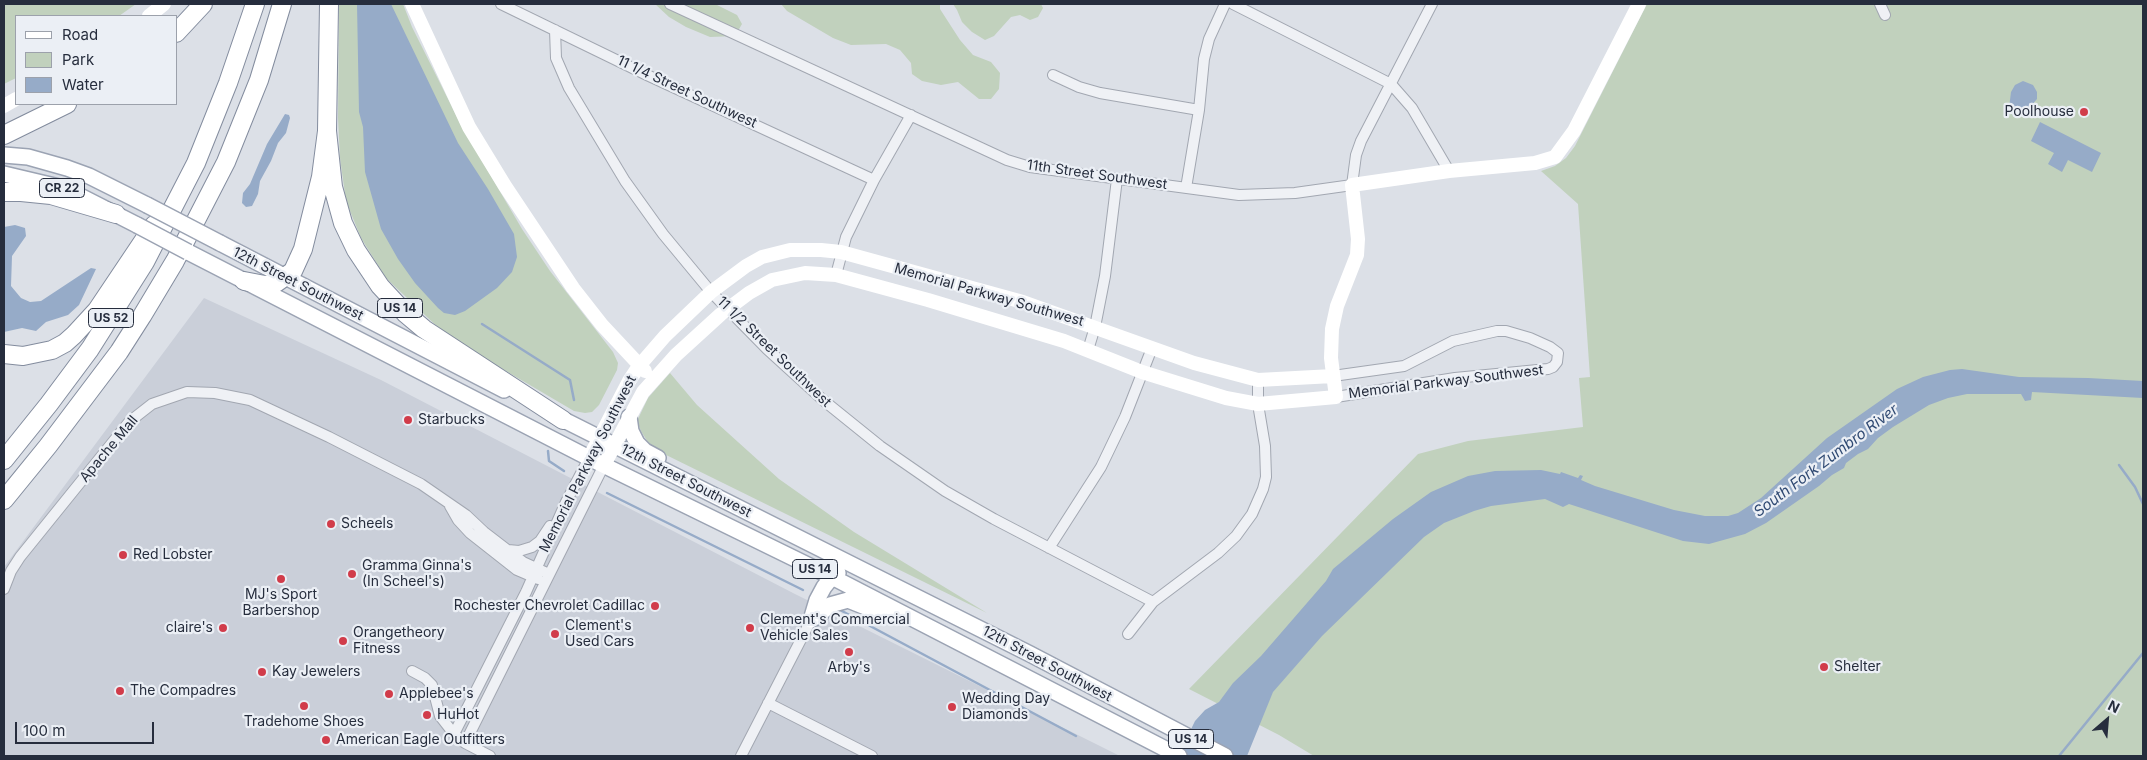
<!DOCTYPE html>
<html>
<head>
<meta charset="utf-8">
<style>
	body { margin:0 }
	#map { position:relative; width:2147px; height:760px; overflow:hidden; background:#dce0e7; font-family:Inter,sans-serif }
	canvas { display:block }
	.frame { position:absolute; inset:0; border:5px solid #262d3d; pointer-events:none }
	.legend { position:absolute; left:15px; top:15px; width:162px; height:90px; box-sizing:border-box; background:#ebeff5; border:1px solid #9ca1ab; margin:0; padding:6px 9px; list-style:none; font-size:15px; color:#262d3d }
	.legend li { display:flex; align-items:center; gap:10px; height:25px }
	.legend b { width:25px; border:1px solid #9ca1ab }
	.north { position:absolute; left:2082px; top:695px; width:50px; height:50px; -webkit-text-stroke:4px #ebeff5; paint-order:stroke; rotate:27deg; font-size:14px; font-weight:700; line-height:20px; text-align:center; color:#262d3d }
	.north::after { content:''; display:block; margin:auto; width:18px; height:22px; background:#262d3d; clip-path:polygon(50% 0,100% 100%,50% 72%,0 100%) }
	.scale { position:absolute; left:15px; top:722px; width:139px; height:22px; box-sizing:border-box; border:2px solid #262d3d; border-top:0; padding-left:6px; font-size:15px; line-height:18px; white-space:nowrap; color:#262d3d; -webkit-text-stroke:4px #ebeff5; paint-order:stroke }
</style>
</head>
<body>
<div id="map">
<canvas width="2147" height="760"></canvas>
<div class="frame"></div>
<ul class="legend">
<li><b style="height:6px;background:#fff"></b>Road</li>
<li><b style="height:14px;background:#c1d1bd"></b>Park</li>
<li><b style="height:14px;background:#96abc8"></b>Water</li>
</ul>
<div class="north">N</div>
<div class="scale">100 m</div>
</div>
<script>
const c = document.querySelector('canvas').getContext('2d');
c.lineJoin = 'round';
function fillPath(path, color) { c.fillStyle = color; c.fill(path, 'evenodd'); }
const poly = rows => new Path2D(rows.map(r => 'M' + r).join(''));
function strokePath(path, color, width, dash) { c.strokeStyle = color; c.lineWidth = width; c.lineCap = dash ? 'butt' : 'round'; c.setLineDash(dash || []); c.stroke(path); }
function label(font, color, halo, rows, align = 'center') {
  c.font = font + ' Inter,sans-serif'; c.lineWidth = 4.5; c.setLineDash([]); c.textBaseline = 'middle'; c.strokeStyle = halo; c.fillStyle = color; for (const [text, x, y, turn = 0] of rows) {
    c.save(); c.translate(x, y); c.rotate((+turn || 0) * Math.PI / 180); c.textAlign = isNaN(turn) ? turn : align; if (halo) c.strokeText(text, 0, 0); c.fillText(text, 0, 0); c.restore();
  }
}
fillPath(poly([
	[204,298,381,380,793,593,1120,756,4,756,4,567]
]), '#cacfd9');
fillPath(poly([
	[4,4,136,4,119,16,16,16,16,78,4,84],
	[339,4,403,4,412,27,461,125,522,229,550,271,613,352,618,363,617,370,599,405,592,412,585,413,574,411,448,337,386,278,361,238,346,201,340,158,338,118],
	[655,4,715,4,737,15,742,24,735,36,710,37,686,27,669,17],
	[781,4,940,4,940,9,960,40,973,55,991,62,1000,73,999,89,991,99,979,99,958,82,941,85,922,81,912,74,911,63,900,50,886,44,851,45,833,38,787,11],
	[953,4,1041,4,1043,8,1038,17,1030,20,1020,15,1011,17,994,36,985,40,972,32,962,22,957,10],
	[1647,4,2143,4,2143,756,1314,756,1279,735,1189,689,1418,454,1468,441,1583,427,1579,378,1590,377,1578,204,1541,171,1555,166,1566,158,1575,146],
	[670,373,697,405,779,479,854,532,987,613,656,450,649,444,641,431,637,421,648,398]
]), '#c1d1bd');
fillPath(poly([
	[357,4,391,4,458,143,488,189,514,234,517,257,512,272,497,288,465,311,455,315,444,313,438,308,415,283,398,259,381,229,365,172,363,127,359,112],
	[2023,81,2033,85,2037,92,2037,99,2022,116,2013,116,2009,108,2011,92,2015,85],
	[285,114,289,115,290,118,286,133,278,143,271,161,260,181,258,194,252,206,246,207,242,203,243,193,250,184,267,144],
	[2040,122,2101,153,2092,172,2068,160,2062,172,2048,164,2054,153,2031,141],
	[15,225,25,228,26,236,12,256,11,286,21,298,30,302,41,301,91,268,96,269,79,305,68,315,46,322,36,331,22,328,4,332,4,227],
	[1962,369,2019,377,2088,378,2143,381,2143,398,2032,392,2031,400,2025,401,2021,394,1967,394,1948,398,1929,405,1893,427,1878,438,1868,449,1858,454,1846,463,1844,468,1832,475,1819,486,1766,523,1745,534,1709,544,1683,541,1569,504,1563,507,1545,499,1491,506,1474,511,1444,523,1424,537,1322,636,1273,692,1247,756,1178,756,1195,721,1205,710,1219,702,1233,683,1261,656,1326,581,1333,569,1393,519,1431,492,1468,476,1495,471,1541,470,1560,474,1561,472,1578,478,1580,475,1583,476,1581,480,1595,486,1674,510,1705,516,1728,516,1738,513,1761,498,1827,438,1897,389,1923,377,1950,370]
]), '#96abc8');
strokePath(poly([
	[482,324,570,380,574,400],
	[548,451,549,461,564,471],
	[2119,465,2135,487,2143,504],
	[607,493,803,590],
	[842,611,1076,736],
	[2059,756,2143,653]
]), '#96abc8', 2.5);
const street = poly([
	[501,4,647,75,874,180],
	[670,4,1007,160,1030,167,1239,195,1295,193,1352,185,1356,155,1361,141,1432,4],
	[1233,4,1391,84,1412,108,1449,171],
	[1880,4,1885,15],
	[555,30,556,58,569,88,625,181,663,234,711,292,767,349,823,400,880,446,945,491,994,519,1153,602],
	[1053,75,1079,87,1100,93,1199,110],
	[1186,188,1199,110,1204,59,1209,39,1225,4],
	[836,275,846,237,874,180,911,115],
	[1088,350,1095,327,1105,276,1117,179],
	[1333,376,1404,366,1453,341,1497,331,1506,331,1530,338,1550,347,1558,353,1557,362,1553,367,1548,369,1455,378,1336,397],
	[450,506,458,520,470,533,517,570,538,579],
	[1049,548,1101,467,1125,417,1152,348],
	[508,550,519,551,532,547,540,541,550,526],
	[4,589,11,571,20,557,129,422,152,404,187,392,215,393,250,400,329,437,421,484,466,515,484,532,523,562,549,574],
	[1128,634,1153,602,1218,553,1236,536,1252,514,1263,489,1266,477,1265,446,1258,404,1258,380],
	[412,671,425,678,432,685,440,716,454,734,465,743,490,756],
	[768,703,872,756],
	[454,734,526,592,566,502,589,458],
	[465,743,604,465],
	[741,756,811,620]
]);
const primary = poly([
	[4,155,28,157,67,168,89,176,147,205],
	[4,174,59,187,78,195,137,225],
	[220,243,504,390],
	[188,252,589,458,832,577,1179,756],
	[554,415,1030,654,1225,756],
	[629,417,631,431,637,443,645,451,658,458],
	[811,620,819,615,830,605,848,600,883,614],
	[811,620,817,600,824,587,832,577,838,573]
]);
const highway = poly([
	[176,33,203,4],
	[327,131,333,187,343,223,356,250,380,286,405,313,424,329,563,420],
	[4,135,67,104],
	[4,192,21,192,51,195,116,214],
	[244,281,265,285,276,283,293,271,303,249,321,177,327,131,329,4],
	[4,354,23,356,52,350,65,343,74,335,97,310,154,225],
	[4,460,49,404,90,349,145,262,196,163,228,83,255,4],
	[4,500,48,446,119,352,142,316,175,261,226,162,259,80,282,4]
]);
strokePath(street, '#a2a7b1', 12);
strokePath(primary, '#9ba3b3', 18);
strokePath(highway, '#838c9e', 20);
strokePath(street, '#eff1f5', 10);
strokePath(poly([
	[412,4,469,127,505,186,573,288,602,325,645,371],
	[149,16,164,4],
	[4,106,16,99],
	[589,458,629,381,639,366,665,336,711,292,746,266,762,257,790,250,821,250,841,252,1023,302,1194,363,1258,380,1333,376],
	[604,465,643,392,676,355,721,314,749,293,772,280,805,273,836,275,928,300,1064,341,1142,372,1226,398,1258,404,1336,397,1331,358,1332,329,1337,306,1357,255,1358,239,1352,185,1449,171,1535,163,1555,157,1574,131,1639,4]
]), '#fff', 14);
strokePath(primary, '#fff', 15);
strokePath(highway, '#fff', 18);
const primaryBridge = poly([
	[147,205,220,243],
	[137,225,188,252]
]);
strokePath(primaryBridge, '#9ba3b3', 18, []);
strokePath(primaryBridge, '#fff', 15);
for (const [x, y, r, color] of [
	[2084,112,5,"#d13c4a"],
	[408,420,5,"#d13c4a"],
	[331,524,5,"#d13c4a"],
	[123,555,5,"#d13c4a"],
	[352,574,5,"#d13c4a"],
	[281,579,5,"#d13c4a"],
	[655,606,5,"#d13c4a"],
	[223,628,5,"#d13c4a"],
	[750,628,5,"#d13c4a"],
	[555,634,5,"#d13c4a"],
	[343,641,5,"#d13c4a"],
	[849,652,5,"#d13c4a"],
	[1824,667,5,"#d13c4a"],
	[262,672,5,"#d13c4a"],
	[120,691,5,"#d13c4a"],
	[389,694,5,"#d13c4a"],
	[304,706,5,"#d13c4a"],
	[952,707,5,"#d13c4a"],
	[427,715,5,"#d13c4a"],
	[326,740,5,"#d13c4a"]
]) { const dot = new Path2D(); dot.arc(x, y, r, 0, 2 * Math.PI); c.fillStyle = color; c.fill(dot); strokePath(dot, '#ebeff5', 2); }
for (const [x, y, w] of [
	[62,188,45],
	[400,308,45],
	[111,318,45],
	[815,569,45],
	[1191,739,45]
]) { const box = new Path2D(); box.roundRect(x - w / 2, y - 9.5, w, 19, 4); c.fillStyle = '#ebeff5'; c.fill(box); strokePath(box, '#262d3d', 1); }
label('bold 12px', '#262d3d', null, [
	["CR 22",62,188],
	["US 14",400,308],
	["US 52",111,318],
	["US 14",815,569],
	["US 14",1191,739]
]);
label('14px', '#262d3d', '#ebeff5', [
	["11 1/4 Street Southwest",687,92,25],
	["11th Street Southwest",1097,175,8],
	["12th Street Southwest",298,284,27],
	["Memorial Parkway Southwest",989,295,16],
	["11 1/2 Street Southwest",774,352,44],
	["Memorial Parkway Southwest",1446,382,-7],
	["Apache Mall",109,449,-50],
	["Memorial Parkway Southwest",588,464,-63],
	["12th Street Southwest",686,481,27],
	["12th Street Southwest",1047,664,28]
]);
label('14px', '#262d3d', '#ebeff5', [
	["Poolhouse",2074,112,"right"],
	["Starbucks",418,420],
	["Scheels",341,524],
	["Red Lobster",133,555],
	["Gramma Ginna's",362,566],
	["(In Scheel's)",362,582],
	["MJ's Sport",281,595,"center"],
	["Barbershop",281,611,"center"],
	["Rochester Chevrolet Cadillac",645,606,"right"],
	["Clement's Commercial",760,620],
	["Vehicle Sales",760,636],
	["Clement's",565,626],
	["Used Cars",565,642],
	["claire's",213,628,"right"],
	["Orangetheory",353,633],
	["Fitness",353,649],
	["Shelter",1834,667],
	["Arby's",849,668,"center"],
	["Kay Jewelers",272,672],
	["The Compadres",130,691],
	["Applebee's",399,694],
	["Wedding Day",962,699],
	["Diamonds",962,715],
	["HuHot",437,715],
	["Tradehome Shoes",304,722,"center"],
	["American Eagle Outfitters",336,740]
], 'left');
label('italic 15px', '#2f4972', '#ebeff5', [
	["South Fork Zumbro River",1826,461,-37]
]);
</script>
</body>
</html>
